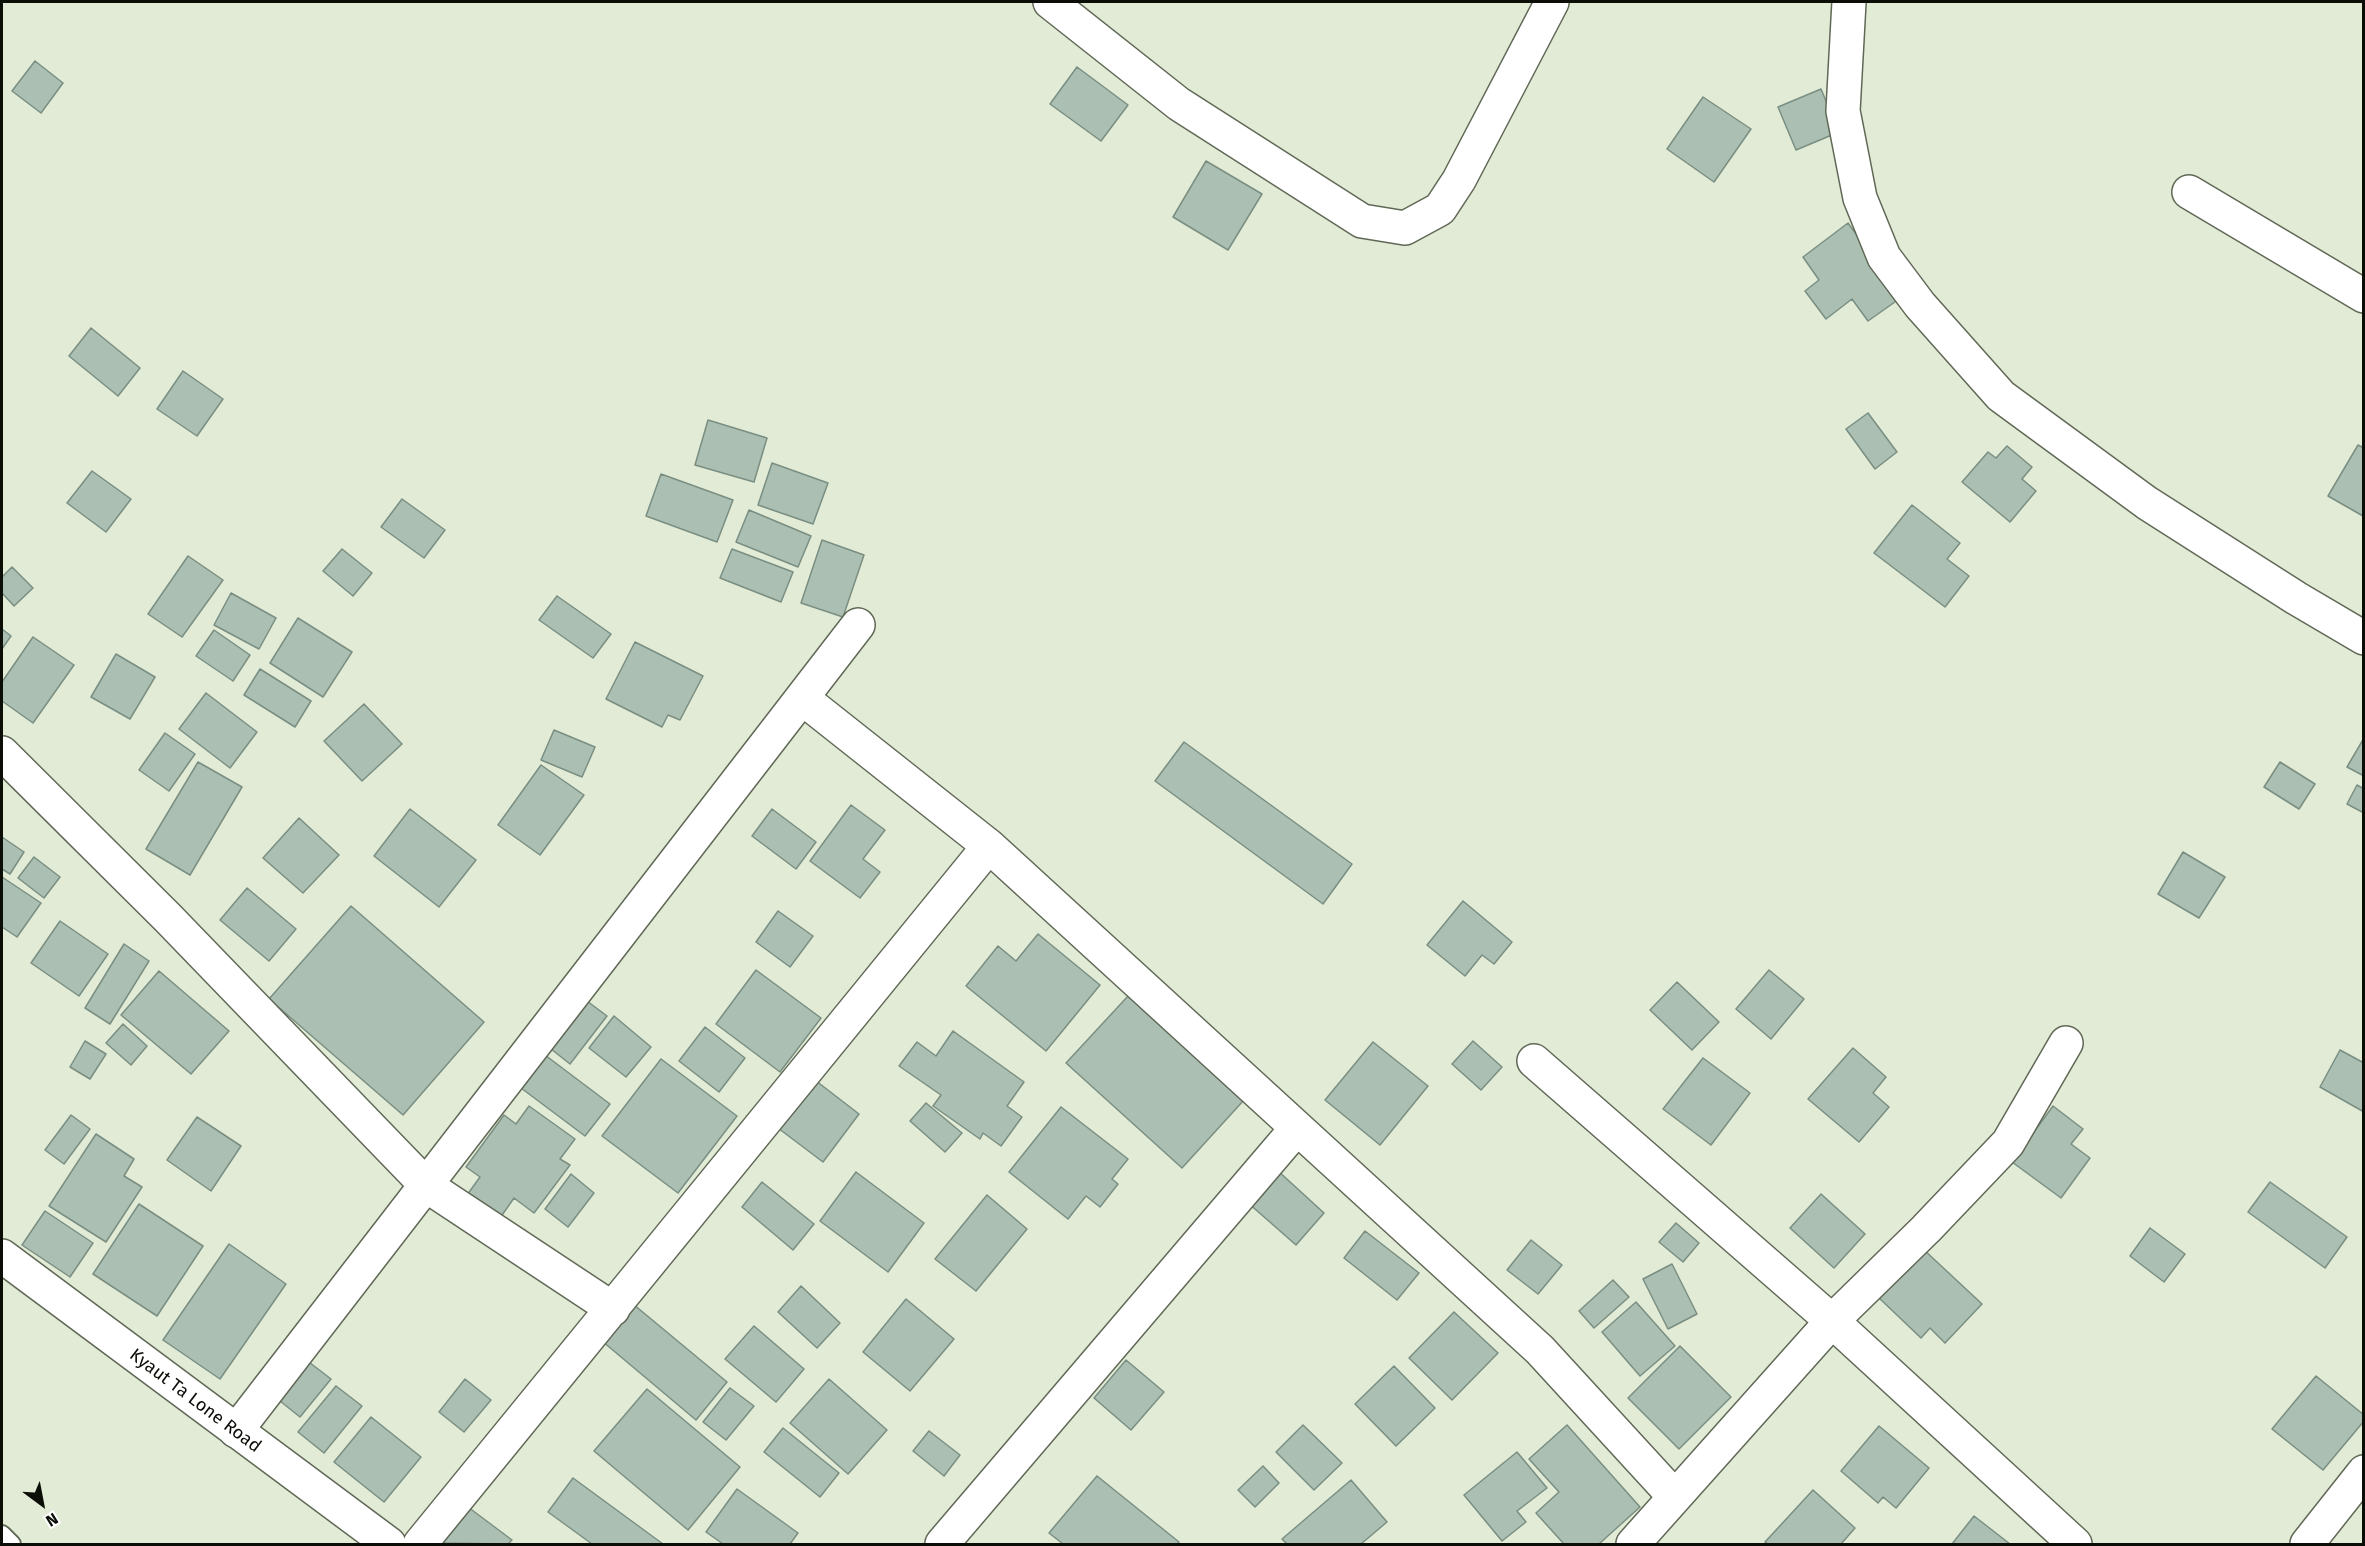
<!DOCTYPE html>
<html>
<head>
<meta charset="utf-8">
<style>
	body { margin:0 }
	#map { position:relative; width:2365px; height:1546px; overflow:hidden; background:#e1ebd6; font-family:"Fira Sans",sans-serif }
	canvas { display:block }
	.frame { position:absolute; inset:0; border:3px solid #0b0e07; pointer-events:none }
	.north { position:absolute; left:12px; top:1474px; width:60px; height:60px; -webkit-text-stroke:4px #fff; paint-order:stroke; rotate:148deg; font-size:16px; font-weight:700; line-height:24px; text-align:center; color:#0b0e07 }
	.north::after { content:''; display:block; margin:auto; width:21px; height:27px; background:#0b0e07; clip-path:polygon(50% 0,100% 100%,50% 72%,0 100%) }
</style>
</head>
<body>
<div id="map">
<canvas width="2365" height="1546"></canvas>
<div class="frame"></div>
<div class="north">N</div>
</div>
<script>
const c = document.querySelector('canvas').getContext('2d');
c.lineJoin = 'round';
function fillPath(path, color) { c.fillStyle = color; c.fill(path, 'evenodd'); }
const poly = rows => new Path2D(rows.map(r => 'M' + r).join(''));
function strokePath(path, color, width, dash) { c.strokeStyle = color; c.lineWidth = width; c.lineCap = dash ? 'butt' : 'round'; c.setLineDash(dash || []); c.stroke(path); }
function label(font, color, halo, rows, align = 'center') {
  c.font = font + ' "Fira Sans",sans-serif'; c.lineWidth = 5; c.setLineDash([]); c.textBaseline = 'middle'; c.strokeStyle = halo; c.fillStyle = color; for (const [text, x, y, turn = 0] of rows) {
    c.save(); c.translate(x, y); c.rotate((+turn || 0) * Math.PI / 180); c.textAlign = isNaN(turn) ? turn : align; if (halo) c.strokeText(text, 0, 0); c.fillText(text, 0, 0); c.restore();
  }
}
const building = poly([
	[35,61,63,83,41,113,12,91,35,61],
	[1077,67,1128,105,1101,141,1050,104,1077,67],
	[1821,89,1839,132,1796,150,1778,107,1821,89],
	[1703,97,1751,129,1714,182,1667,149,1703,97],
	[1206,161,1262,194,1228,250,1173,217,1206,161],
	[1848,223,1902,297,1868,321,1852,299,1826,319,1805,291,1819,280,1803,257,1848,223],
	[91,328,140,368,118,396,69,356,91,328],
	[183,371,223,399,197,436,157,409,183,371],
	[1868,413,1897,452,1875,469,1846,429,1868,413],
	[708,420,767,438,754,482,695,465,708,420],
	[2358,445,2364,448,2363,516,2328,496,2358,445],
	[2007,446,2032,467,2022,479,2036,491,2010,522,1962,482,1988,452,1996,458,2007,446],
	[772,463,828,483,813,524,758,505,772,463],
	[92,471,131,499,106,532,67,503,92,471],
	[661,474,733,500,717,542,646,516,661,474],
	[402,499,445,530,424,558,381,527,402,499],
	[1912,505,1960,543,1947,559,1969,576,1945,607,1874,553,1912,505],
	[749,510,811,536,798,567,736,542,749,510],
	[822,540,864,555,843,617,801,603,822,540],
	[342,549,372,573,353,596,323,571,342,549],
	[732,549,793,572,781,602,720,578,732,549],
	[188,556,223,580,182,637,148,614,188,556],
	[12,567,33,588,14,606,2,593,2,577,12,567],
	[231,593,276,618,259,649,214,625,231,593],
	[557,596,611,634,593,658,539,620,557,596],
	[298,618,352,652,323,697,270,663,298,618],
	[2,629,11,636,2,649,2,629],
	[214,630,250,655,233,681,196,656,214,630],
	[33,637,74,665,33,723,2,701,2,682,33,637],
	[635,642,703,676,680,720,668,715,662,727,606,699,635,642],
	[116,654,155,677,130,719,91,697,116,654],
	[260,669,311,701,295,727,244,695,260,669],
	[206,693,257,732,230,768,179,729,206,693],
	[364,704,402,744,362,781,324,741,364,704],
	[554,730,595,747,582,777,541,760,554,730],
	[165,733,195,754,169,791,139,770,165,733],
	[2364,738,2364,776,2347,767,2364,738],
	[1184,742,1352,864,1323,904,1155,781,1184,742],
	[198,762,242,787,190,875,146,849,198,762],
	[2280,762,2315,784,2299,809,2264,787,2280,762],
	[541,765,584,795,540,855,498,825,541,765],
	[2357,785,2364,789,2364,813,2347,804,2357,785],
	[851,805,885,830,863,859,880,872,860,898,810,861,851,805],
	[410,809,476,860,439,907,374,856,410,809],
	[772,809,816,842,796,869,752,836,772,809],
	[299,818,339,855,303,893,263,858,299,818],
	[2,837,24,852,10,874,2,869,2,837],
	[2183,852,2225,877,2199,918,2158,894,2183,852],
	[34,857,60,877,44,898,18,878,34,857],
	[2,877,41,903,17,937,2,927,2,877],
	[247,888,296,929,269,961,220,920,247,888],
	[1463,901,1512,942,1494,964,1482,955,1465,976,1427,945,1463,901],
	[351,906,484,1022,403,1115,269,999,351,906],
	[778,911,813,936,790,967,756,942,778,911],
	[60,921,108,954,79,996,31,963,60,921],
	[1038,934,1100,985,1046,1051,966,986,998,946,1016,961,1038,934],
	[124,944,149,961,110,1024,85,1008,124,944],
	[756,970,821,1018,780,1072,716,1024,756,970],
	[1769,970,1804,999,1771,1039,1736,1009,1769,970],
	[159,971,229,1031,191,1074,121,1015,159,971],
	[1677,982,1719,1022,1692,1050,1650,1010,1677,982],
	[1129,995,1244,1100,1182,1168,1066,1063,1129,995],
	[583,998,607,1016,570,1064,546,1045,583,998],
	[614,1016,651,1047,626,1077,589,1048,614,1016],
	[123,1024,147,1046,131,1065,106,1043,123,1024],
	[705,1027,745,1058,719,1092,679,1061,705,1027],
	[953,1031,1024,1082,1007,1106,1022,1117,1001,1146,983,1133,980,1139,933,1106,941,1095,899,1066,917,1042,936,1056,953,1031],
	[85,1041,106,1054,90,1079,70,1067,85,1041],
	[1473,1041,1502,1067,1481,1090,1452,1064,1473,1041],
	[1373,1042,1428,1086,1380,1145,1325,1100,1373,1042],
	[1853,1048,1886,1077,1873,1093,1889,1107,1859,1142,1808,1099,1853,1048],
	[2340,1050,2364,1063,2364,1112,2320,1087,2340,1050],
	[541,1052,610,1104,585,1136,517,1085,541,1052],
	[1703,1058,1750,1093,1711,1145,1663,1109,1703,1058],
	[661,1059,737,1116,678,1193,602,1136,661,1059],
	[811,1077,859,1114,823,1162,774,1125,811,1077],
	[926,1103,962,1133,945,1152,910,1121,926,1103],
	[529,1106,575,1139,560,1159,570,1165,534,1213,514,1198,500,1218,467,1195,480,1177,466,1167,504,1115,516,1124,529,1106],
	[2053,1106,2083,1129,2071,1144,2090,1158,2061,1198,2012,1162,2053,1106],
	[1061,1107,1128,1159,1112,1179,1118,1184,1100,1207,1086,1196,1068,1219,1009,1172,1061,1107],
	[71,1115,90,1129,64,1164,45,1150,71,1115],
	[197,1117,241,1146,211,1191,167,1160,197,1117],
	[96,1134,134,1159,124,1176,142,1187,106,1242,49,1206,96,1134],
	[1277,1170,1324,1213,1296,1245,1247,1202,1277,1170],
	[856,1172,924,1223,888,1272,820,1221,856,1172],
	[571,1174,594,1193,568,1227,545,1209,571,1174],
	[762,1182,814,1224,793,1250,742,1207,762,1182],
	[2270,1182,2347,1237,2325,1268,2248,1212,2270,1182],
	[1821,1194,1865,1234,1834,1268,1790,1228,1821,1194],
	[987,1195,1027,1229,976,1291,935,1259,987,1195],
	[139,1204,203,1246,157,1316,93,1274,139,1204],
	[45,1211,93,1243,70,1277,22,1245,45,1211],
	[1676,1223,1699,1243,1683,1262,1659,1242,1676,1223],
	[2150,1228,2185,1254,2164,1282,2130,1256,2150,1228],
	[1365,1231,1419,1273,1397,1300,1344,1258,1365,1231],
	[1531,1240,1562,1265,1538,1294,1507,1270,1531,1240],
	[229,1244,286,1284,220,1379,163,1340,229,1244],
	[1922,1248,1982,1304,1945,1343,1930,1328,1921,1338,1877,1296,1922,1248],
	[1672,1264,1697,1314,1668,1329,1643,1279,1672,1264],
	[1613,1280,1629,1297,1594,1328,1579,1311,1613,1280],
	[801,1286,840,1323,817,1348,778,1312,801,1286],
	[906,1299,954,1339,910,1391,863,1352,906,1299],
	[1636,1302,1675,1346,1640,1376,1602,1332,1636,1302],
	[633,1304,727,1382,696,1420,602,1341,633,1304],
	[1454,1312,1498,1353,1452,1400,1409,1358,1454,1312],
	[754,1326,804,1369,776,1402,725,1359,754,1326],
	[1680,1346,1731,1397,1679,1449,1628,1398,1680,1346],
	[305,1359,331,1379,300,1417,275,1397,305,1359],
	[1126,1360,1164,1392,1131,1430,1094,1398,1126,1360],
	[1394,1366,1435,1408,1396,1446,1355,1404,1394,1366],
	[2316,1376,2364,1415,2364,1421,2323,1470,2272,1429,2316,1376],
	[465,1379,491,1400,464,1432,439,1412,465,1379],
	[829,1379,887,1430,848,1474,790,1423,829,1379],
	[336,1386,362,1406,324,1453,298,1432,336,1386],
	[730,1388,754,1406,726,1440,703,1422,730,1388],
	[647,1389,740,1467,688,1530,594,1451,647,1389],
	[371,1417,421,1457,384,1502,334,1462,371,1417],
	[1303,1425,1342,1463,1314,1490,1276,1452,1303,1425],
	[1567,1425,1640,1507,1599,1544,1564,1544,1536,1513,1559,1492,1529,1459,1567,1425],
	[1879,1426,1929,1468,1896,1508,1883,1497,1878,1503,1841,1471,1879,1426],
	[783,1428,839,1473,820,1497,764,1452,783,1428],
	[929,1431,960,1455,944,1476,913,1451,929,1431],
	[1517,1452,1547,1488,1517,1511,1526,1522,1502,1541,1464,1495,1517,1452],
	[1263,1466,1279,1483,1255,1507,1238,1490,1263,1466],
	[1097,1476,1179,1542,1177,1544,1063,1544,1049,1533,1097,1476],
	[573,1478,663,1544,592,1544,548,1512,573,1478],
	[1351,1480,1387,1522,1361,1544,1287,1544,1282,1539,1351,1480],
	[737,1489,798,1533,790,1544,723,1544,706,1532,737,1489],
	[1813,1490,1855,1528,1841,1544,1768,1544,1765,1542,1813,1490],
	[468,1507,512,1540,508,1544,440,1543,468,1507],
	[1974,1516,2010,1544,1952,1544,1974,1516]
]);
fillPath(building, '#abc0b3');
strokePath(building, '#7a8e82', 1.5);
const service = poly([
	[2,1534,12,1544]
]);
const minor = poly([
	[1050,2,1179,104,1362,221,1405,228,1440,209,1459,180,1552,2],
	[1849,2,1843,111,1860,198,1884,257,1920,305,2001,396,2147,503,2296,598,2364,638],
	[2189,192,2364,296],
	[802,698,989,846,1540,1350,1674,1496],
	[2,753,168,918,427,1186,613,1309],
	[1534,1061,1832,1321,2075,1544],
	[236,1431,858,625],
	[420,1544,989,846],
	[942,1544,1297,1128],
	[1633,1544,1832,1321,1926,1229,2008,1143,2066,1043],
	[2307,1544,2364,1472]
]);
const secondary = poly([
	[2,1256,389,1544]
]);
strokePath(service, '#606856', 20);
strokePath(minor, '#606856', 36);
strokePath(secondary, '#606856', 36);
strokePath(service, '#fff', 16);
strokePath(minor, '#fff', 33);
strokePath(secondary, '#fff', 33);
label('18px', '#0b0e07', '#fff', [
	["Kyaut Ta Lone Road",195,1401,37]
]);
</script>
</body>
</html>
